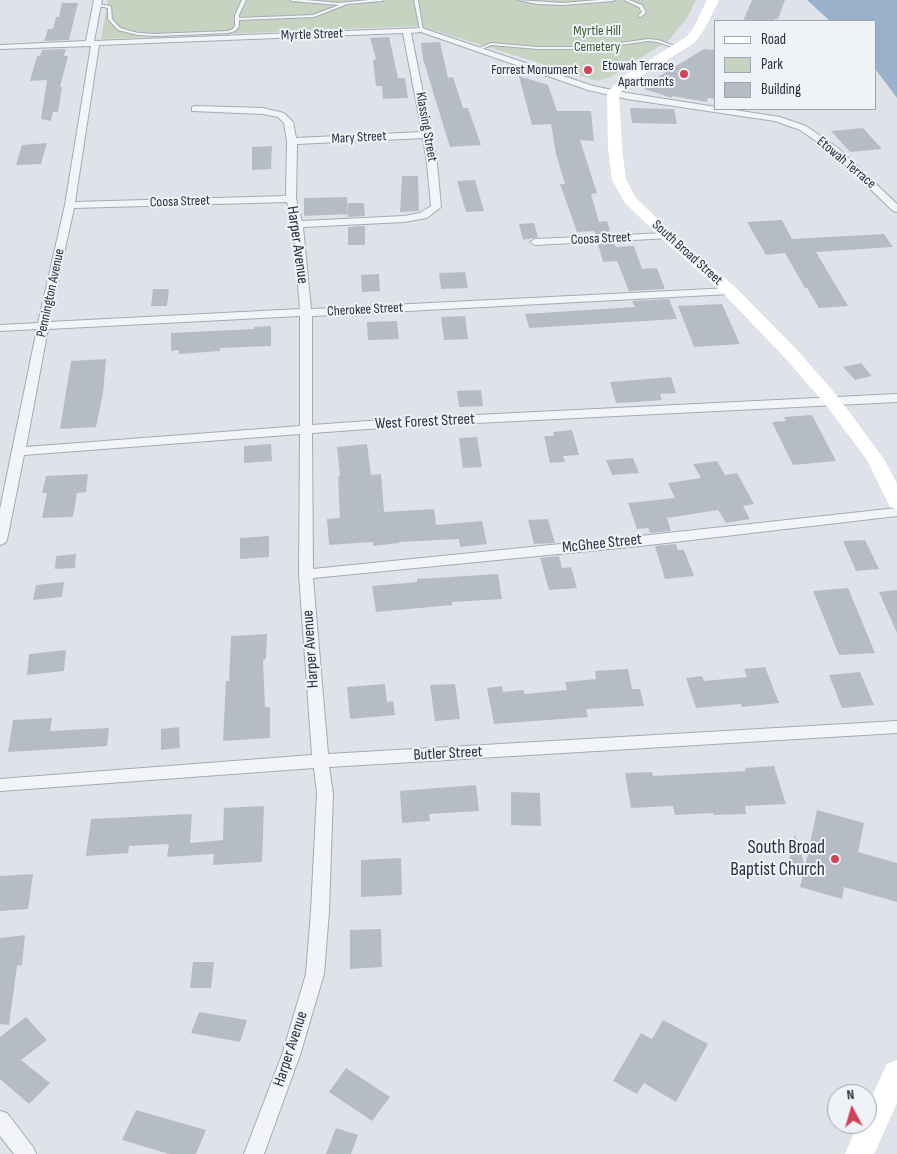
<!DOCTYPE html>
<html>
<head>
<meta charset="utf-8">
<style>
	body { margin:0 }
	#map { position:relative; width:897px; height:1154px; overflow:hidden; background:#dfe3e9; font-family:"Sofia Sans Condensed",sans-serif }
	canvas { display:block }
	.legend { position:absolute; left:714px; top:20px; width:162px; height:90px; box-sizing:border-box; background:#eff2f6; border:1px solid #9fa5ad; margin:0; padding:6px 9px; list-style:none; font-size:15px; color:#283140 }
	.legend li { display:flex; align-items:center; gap:10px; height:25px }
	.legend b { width:25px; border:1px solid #9fa5ad }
	.north { position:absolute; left:827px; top:1084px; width:50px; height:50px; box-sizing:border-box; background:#eff2f6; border:1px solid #9fa5ad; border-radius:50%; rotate:354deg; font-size:14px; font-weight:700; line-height:20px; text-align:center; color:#283140 }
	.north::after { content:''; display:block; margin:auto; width:18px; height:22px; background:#d14158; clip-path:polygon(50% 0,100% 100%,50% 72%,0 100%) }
</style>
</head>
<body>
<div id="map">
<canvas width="897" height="1154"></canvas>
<ul class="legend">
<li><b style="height:6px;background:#fff"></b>Road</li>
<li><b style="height:14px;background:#c5d3c0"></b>Park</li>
<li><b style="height:14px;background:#b6bcc6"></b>Building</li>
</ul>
<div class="north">N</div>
</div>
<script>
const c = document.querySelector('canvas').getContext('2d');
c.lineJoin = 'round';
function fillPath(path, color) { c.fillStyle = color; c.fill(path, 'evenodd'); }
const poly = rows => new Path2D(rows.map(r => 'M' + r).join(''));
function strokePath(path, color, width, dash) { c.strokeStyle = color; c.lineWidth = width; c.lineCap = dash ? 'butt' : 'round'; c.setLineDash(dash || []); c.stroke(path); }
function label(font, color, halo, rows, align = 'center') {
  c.font = font + ' "Sofia Sans Condensed",sans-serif'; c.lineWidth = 4; c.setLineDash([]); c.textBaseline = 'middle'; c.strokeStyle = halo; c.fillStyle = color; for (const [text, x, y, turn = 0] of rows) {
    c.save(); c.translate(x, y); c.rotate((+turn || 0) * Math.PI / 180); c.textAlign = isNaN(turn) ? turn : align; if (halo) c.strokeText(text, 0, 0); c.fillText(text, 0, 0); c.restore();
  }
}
fillPath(poly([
	[108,0,696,0,687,18,669,40,610,77,597,81,420,26,101,39]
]), '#c5d3c0');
fillPath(poly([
	[807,0,897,0,897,98,876,70,876,21,830,21]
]), '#99b1ca');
fillPath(poly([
	[752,0,785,0,778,19,774,19,774,21,743,21],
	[62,3,78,3,69,40,44,41,48,29,53,29,56,17,59,17],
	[389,37,398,78,405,78,408,98,383,99,382,86,376,86,373,60,376,59,370,38],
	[440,42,448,78,453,77,463,108,468,108,481,145,450,147,423,59,421,43],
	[66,49,64,56,68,56,60,87,62,87,58,112,53,112,51,121,41,119,47,80,30,81,37,56,40,56,42,50],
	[704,49,716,50,716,99,708,98,707,102,672,96,672,98,644,89,657,81,653,80],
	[519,76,548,85,557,111,591,111,594,141,580,140,597,193,591,194,599,222,607,221,611,234,595,234,594,231,577,232,560,184,565,184,556,154,551,124,532,125],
	[630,108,674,109,677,124,632,123],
	[863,128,882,149,850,152,831,131],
	[47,143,41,164,16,165,22,145],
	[272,146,271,169,252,170,252,147],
	[402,176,418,176,419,211,400,212],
	[475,180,484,211,466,212,457,181],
	[347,197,348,214,304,216,304,198],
	[348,203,364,203,365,216,348,217],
	[782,220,792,239,884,234,893,247,816,252,848,306,819,308,807,288,805,288,785,253,766,255,747,222],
	[534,223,538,237,523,240,519,224],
	[365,226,365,245,348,245,348,227],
	[614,243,616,247,634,246,642,269,657,268,665,289,629,291,617,261,603,262,598,244],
	[465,272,468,288,441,289,439,273],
	[379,274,380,291,362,292,361,275],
	[153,289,169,289,167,306,151,306],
	[669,299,677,319,529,328,525,314,635,307,632,301],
	[722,304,740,344,694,347,678,306],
	[465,316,468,339,444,340,441,317],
	[397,321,399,339,368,340,367,322],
	[271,326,271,346,220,348,220,351,179,354,179,350,171,351,171,333,254,329,254,327],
	[106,359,103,393,96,427,60,429,71,361],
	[861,363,872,376,855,380,843,367],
	[671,377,676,393,660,394,662,400,638,402,616,403,610,382],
	[481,390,483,406,459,407,457,391],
	[812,415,836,461,793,465,772,422,786,421,784,417],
	[572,430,579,455,563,456,565,462,550,463,544,436,554,436,553,432],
	[477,437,482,467,463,468,459,438],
	[271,444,272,461,244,463,244,446],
	[367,444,371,475,381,474,384,512,434,509,436,525,482,521,487,544,460,547,459,539,399,542,399,543,373,546,373,542,329,545,327,519,340,518,338,477,340,476,337,447],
	[633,458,639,473,612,475,606,460],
	[717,461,725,475,737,473,754,504,743,506,750,519,726,523,718,510,667,518,671,531,650,533,648,528,637,529,628,503,675,498,668,483,701,478,693,464],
	[88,474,86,492,77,493,73,517,42,518,47,493,42,493,46,476],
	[548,519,555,543,534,544,528,520],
	[269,536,269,557,240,559,240,538],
	[865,540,879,569,856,571,843,541],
	[676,544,678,550,684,550,694,576,665,579,655,546],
	[76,554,75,568,55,569,56,556],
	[559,556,562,568,571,567,577,588,549,590,540,558],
	[498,574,502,599,452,602,452,605,376,612,372,586,417,582,417,579],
	[64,582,62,597,33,600,36,585],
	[848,588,875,653,839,655,813,591],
	[897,590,897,633,879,592],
	[267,634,266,659,263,660,265,707,270,707,270,738,223,741,226,681,229,681,231,636],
	[66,650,64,671,27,675,29,654],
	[765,667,779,703,742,707,741,704,696,708,686,678,702,676,704,681,747,677,744,669],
	[628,669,632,689,640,689,644,706,586,709,588,717,494,724,487,688,502,686,503,692,524,690,524,694,567,690,565,682,596,679,595,671],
	[860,672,874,705,842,708,829,675],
	[385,684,387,702,393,701,395,715,350,719,347,687],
	[455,684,460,719,435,721,430,685],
	[52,718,50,731,109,728,107,746,8,752,13,720],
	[179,727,180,748,161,750,161,729],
	[774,766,786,804,745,806,746,814,714,815,713,813,675,815,673,806,631,808,625,773,652,772,653,776,746,771,745,768],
	[476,785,479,811,429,814,430,821,402,823,400,791],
	[511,792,540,793,541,826,511,825],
	[264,806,262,862,213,865,214,854,167,857,169,844,129,846,128,853,86,856,91,819,192,814,190,843,223,840,224,808],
	[817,810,864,823,858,852,897,863,897,902,844,887,842,899,800,887,804,870,788,865,795,834,805,867],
	[401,858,402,895,361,897,361,860],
	[33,874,28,909,0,911,0,876],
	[381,929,382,967,350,969,350,930],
	[25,935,22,965,17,966,9,1025,0,1024,0,938],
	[193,962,214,962,211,988,190,988],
	[199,1012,247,1020,240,1042,191,1033],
	[26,1017,47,1040,21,1060,50,1083,29,1104,0,1079,0,1037],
	[663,1020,708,1044,676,1102,644,1083,637,1094,613,1081,641,1033,652,1039],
	[346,1068,390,1097,372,1121,329,1092],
	[136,1110,206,1130,196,1154,169,1154,122,1140],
	[336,1128,358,1135,351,1154,326,1154]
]), '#b6bcc6');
const service = poly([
	[242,0,246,0,239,15,239,18,313,15,339,5,292,1,290,0,306,0,339,3,369,0,384,0,382,1,347,4,314,17,239,20,239,26,235,31,228,33,155,36,138,35,118,30,108,19,108,8,95,5,97,4,111,6,112,19,120,28,138,33,155,34,228,31,233,29,235,26,235,15,242,0],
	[414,0,418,0,423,31,420,30,414,0],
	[518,0,563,3,598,0,615,0,613,1,563,5,537,4,518,0],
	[624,0,629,0,642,5,646,12,641,17,639,17,638,16,642,12,639,7,624,0],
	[648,39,658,40,681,48,679,49,657,42,648,41,592,49,538,49,491,45,480,50,477,49,491,43,538,47,592,47,648,39]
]);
const minor = poly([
	[94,0,102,0,94,41,422,28,593,86,627,93,716,107,716,109,728,109,780,117,806,126,838,148,897,204,897,212,893,211,832,152,800,130,775,121,627,99,588,90,421,32,411,33,437,163,441,207,427,218,404,222,303,227,311,309,730,288,735,291,730,294,312,316,312,425,396,419,897,394,897,402,396,427,312,433,313,569,640,536,897,508,897,516,640,546,313,578,328,754,897,721,897,733,329,767,333,793,329,911,324,974,300,1055,264,1154,244,1154,282,1055,306,974,311,911,317,793,314,768,0,791,0,779,312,755,299,574,300,434,24,455,7,540,5,543,0,545,0,509,37,329,0,331,0,325,38,323,65,205,91,46,0,49,0,45,86,41,94,0],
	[403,33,422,132,296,138,293,122,284,113,263,108,195,106,192,107,192,111,263,114,278,117,284,123,287,141,286,196,75,202,99,45,403,33],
	[423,138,427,163,431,206,420,213,404,216,302,221,296,199,297,144,423,138],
	[287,202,293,224,300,309,49,322,74,208,287,202],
	[300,316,300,426,26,447,48,329,300,316],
	[667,233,671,234,671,238,535,245,530,242,535,239,667,233],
	[0,1111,7,1113,33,1147,36,1154,14,1154,0,1136,0,1111]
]);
strokePath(service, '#a4aab3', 2);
strokePath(minor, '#a4aab3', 2);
fillPath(service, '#f2f4f7');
fillPath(minor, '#f2f4f7');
fillPath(poly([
	[707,0,719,0,704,30,694,43,630,83,619,94,622,148,626,180,636,198,672,233,736,288,798,351,838,397,884,459,897,484,897,509,890,507,867,460,826,405,786,359,724,294,662,239,625,203,612,180,608,148,607,93,622,77,686,37,693,29,707,0],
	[897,1060,897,1103,874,1154,845,1154,858,1124,867,1124,867,1106,887,1064,897,1060]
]), '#fff');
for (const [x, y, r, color] of [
	[588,70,5,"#d14158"],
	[684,74,5,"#d14158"],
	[835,859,5,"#d14158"]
]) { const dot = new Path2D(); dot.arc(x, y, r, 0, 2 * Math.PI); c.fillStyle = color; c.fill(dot); strokePath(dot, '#eff2f6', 2); }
label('14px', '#3d5c35', '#eff2f6', [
	["Myrtle Hill",597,31],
	["Cemetery",597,47]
]);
label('14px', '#283140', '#eff2f6', [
	["Myrtle Street",312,35,-2],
	["Klassing Street",426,127,80],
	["Mary Street",359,138,-3],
	["Etowah Terrace",846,163,40],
	["Coosa Street",180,202,-2],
	["Coosa Street",601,239,-3],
	["South Broad Street",687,253,42],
	["Pennington Avenue",51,293,-78],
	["Cherokee Street",365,310,-3]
]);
label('14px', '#283140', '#eff2f6', [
	["Etowah Terrace",674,66],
	["Apartments",674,82],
	["Forrest Monument",578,70]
], 'right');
label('16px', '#283140', '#eff2f6', [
	["Harper Avenue",297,245,82],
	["West Forest Street",425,422,-3],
	["McGhee Street",602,544,-6],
	["Harper Avenue",311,649,-94],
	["Butler Street",448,754,-3],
	["Harper Avenue",291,1049,-72]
]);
label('19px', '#283140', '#eff2f6', [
	["South Broad",825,848],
	["Baptist Church",825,870]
], 'right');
</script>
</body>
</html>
